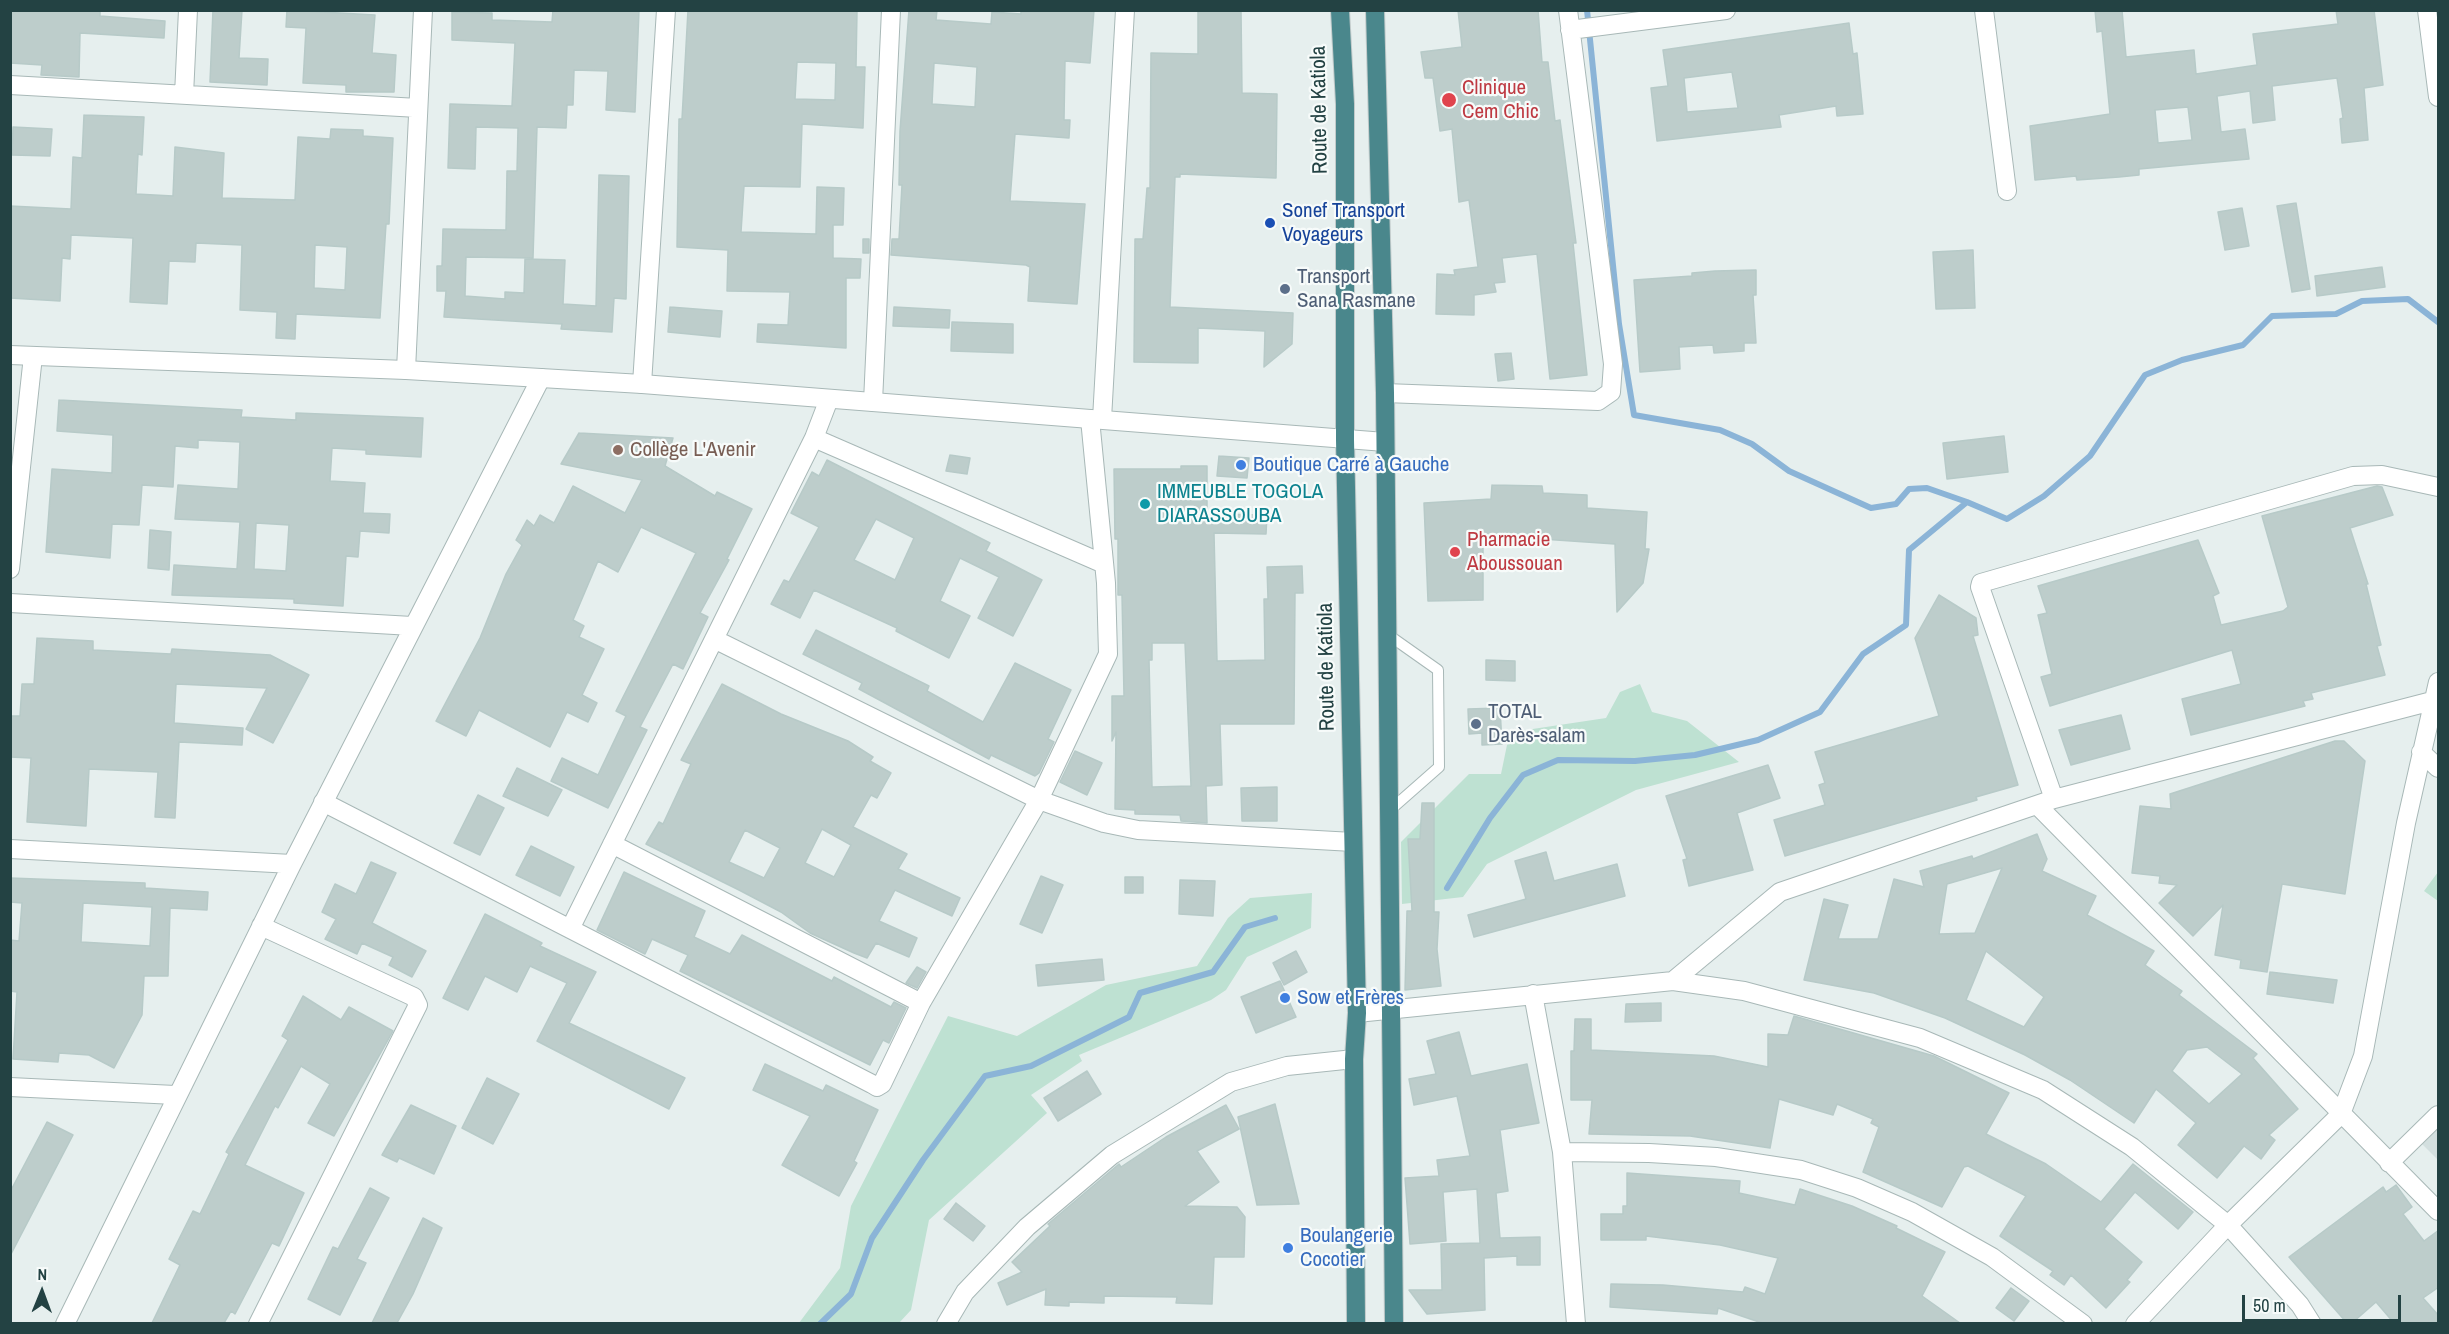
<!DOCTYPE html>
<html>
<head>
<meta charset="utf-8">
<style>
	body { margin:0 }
	#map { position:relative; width:2449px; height:1334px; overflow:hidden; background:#e6efee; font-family:"Archivo Narrow",sans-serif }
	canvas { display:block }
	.frame { position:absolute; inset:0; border:12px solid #234243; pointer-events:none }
	.north { position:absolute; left:12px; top:1262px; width:60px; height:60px; -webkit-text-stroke:4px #f7fbfa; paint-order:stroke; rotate:1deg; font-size:16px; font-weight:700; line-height:24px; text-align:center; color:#234243 }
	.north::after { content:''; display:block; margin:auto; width:21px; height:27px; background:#234243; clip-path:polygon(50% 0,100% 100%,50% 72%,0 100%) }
	.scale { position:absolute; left:2242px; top:1295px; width:159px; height:27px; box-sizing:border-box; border:3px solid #234243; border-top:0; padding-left:8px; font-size:18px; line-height:21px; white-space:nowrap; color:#234243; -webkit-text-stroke:4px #f7fbfa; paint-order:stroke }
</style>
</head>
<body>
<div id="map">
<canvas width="2449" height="1334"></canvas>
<div class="frame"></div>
<div class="north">N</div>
<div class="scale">50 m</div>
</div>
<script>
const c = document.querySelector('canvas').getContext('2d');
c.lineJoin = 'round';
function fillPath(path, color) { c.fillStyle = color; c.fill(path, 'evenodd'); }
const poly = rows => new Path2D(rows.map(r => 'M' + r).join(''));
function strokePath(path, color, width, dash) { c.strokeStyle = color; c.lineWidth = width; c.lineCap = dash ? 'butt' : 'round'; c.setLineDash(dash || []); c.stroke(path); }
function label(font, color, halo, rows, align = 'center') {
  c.font = font + ' "Archivo Narrow",sans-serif'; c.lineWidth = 4.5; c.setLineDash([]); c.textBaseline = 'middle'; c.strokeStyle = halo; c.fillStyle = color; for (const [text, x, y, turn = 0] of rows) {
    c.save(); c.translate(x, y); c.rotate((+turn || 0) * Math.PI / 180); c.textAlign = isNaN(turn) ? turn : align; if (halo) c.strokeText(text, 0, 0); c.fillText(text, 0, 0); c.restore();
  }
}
fillPath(poly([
	[2438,1122,2438,1160,2419,1141]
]), '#d3dfdf');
fillPath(poly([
	[1640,684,1652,712,1687,721,1739,762,1636,790,1487,864,1463,897,1402,904,1401,842,1469,774,1501,774,1507,745,1526,730,1606,718,1620,692],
	[2438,872,2438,901,2424,891],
	[1312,893,1311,928,1247,957,1226,990,1211,1000,1079,1055,1082,1061,1031,1095,1047,1113,929,1220,911,1310,899,1323,799,1323,840,1268,851,1206,948,1016,1017,1036,1106,985,1197,966,1228,918,1250,898]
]), '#bee1d2');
strokePath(poly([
	[1587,10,1619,324,1634,415,1720,430,1752,444,1789,471,1871,508,1896,504,1909,489,1927,488,1967,502],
	[1447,888,1490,818,1523,775,1558,760,1635,761,1695,755,1758,740,1820,712,1863,654,1906,625,1909,550,1967,502,2007,519,2044,496,2090,456,2145,375,2182,360,2243,345,2272,316,2336,314,2362,301,2408,299,2438,322],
	[820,1324,851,1294,872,1238,923,1160,985,1076,1031,1066,1129,1017,1140,993,1213,972,1245,927,1275,918]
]), '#8bb4d7', 6);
const building = poly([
	[100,10,100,16,165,21,164,38,80,33,79,77,41,75,42,65,10,63,10,11,100,10],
	[213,10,242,10,239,58,268,59,267,85,210,82,213,10],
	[287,10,375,15,372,53,396,55,394,92,346,92,346,85,303,83,306,28,286,27,287,10],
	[553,10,639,10,635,112,606,110,608,71,574,70,573,105,567,105,566,128,537,127,533,258,466,257,465,296,505,299,505,292,524,293,525,259,565,260,563,304,596,306,599,175,629,176,626,299,614,298,612,332,561,329,562,324,444,317,446,291,437,291,437,266,442,266,443,229,506,230,507,171,517,171,518,128,476,127,475,169,448,168,450,104,512,106,515,43,452,40,452,12,492,13,492,20,552,22,553,10],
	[688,10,857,11,856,67,865,67,863,128,802,124,800,187,744,186,741,232,816,234,817,187,844,188,843,225,833,225,833,258,861,259,860,278,846,278,846,348,757,342,758,324,788,325,790,292,727,291,728,250,677,247,679,119,682,119,688,10],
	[797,62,836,63,835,100,795,99,797,62],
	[909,10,937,10,936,20,991,24,992,12,1021,14,1021,10,1094,10,1090,63,1065,61,1064,120,1070,120,1069,138,1015,134,1010,201,1085,204,1077,304,1028,301,1030,267,1026,265,891,255,892,239,899,239,902,185,899,185,900,131,909,10],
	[934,63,977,67,975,107,932,104,934,63],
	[1198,10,1241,10,1242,93,1277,94,1276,178,1180,174,1180,177,1175,177,1170,307,1293,313,1292,344,1264,367,1265,331,1198,328,1198,363,1134,362,1135,239,1143,239,1147,188,1150,188,1151,53,1198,54,1198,10],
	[1458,10,1538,10,1542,62,1548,62,1555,121,1560,120,1576,243,1573,243,1587,375,1550,379,1537,254,1502,258,1505,282,1494,283,1496,292,1474,295,1474,315,1436,314,1437,274,1455,275,1454,270,1478,267,1469,200,1459,202,1452,129,1440,131,1433,78,1425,78,1421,52,1462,47,1458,10],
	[2095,10,2122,10,2126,57,2194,50,2196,74,2257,65,2253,34,2338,24,2336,10,2374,10,2383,85,2364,88,2368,140,2342,143,2340,119,2343,118,2337,78,2272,86,2275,120,2253,123,2250,91,2217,96,2221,132,2245,129,2249,159,2139,169,2139,175,2119,177,2077,180,2076,176,2035,180,2030,126,2110,114,2102,31,2097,32,2095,10],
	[2188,107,2192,140,2158,143,2155,110,2188,107],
	[1849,23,1853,54,1857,53,1863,114,1837,116,1836,106,1779,115,1781,127,1657,141,1651,88,1668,86,1663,50,1849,23],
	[1732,72,1738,108,1687,112,1684,78,1732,72],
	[84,115,144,117,142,155,138,154,136,194,173,196,175,147,224,153,222,198,295,200,298,137,330,139,331,129,363,130,363,136,393,138,389,224,386,224,380,318,296,314,295,339,276,338,277,312,240,310,242,245,196,243,195,262,169,261,167,304,130,302,133,238,71,235,70,259,62,258,60,301,10,298,10,206,71,209,73,157,82,158,84,115],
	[315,245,347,247,345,290,314,288,315,245],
	[13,127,52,129,50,156,12,155,13,127],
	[2296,203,2310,289,2292,292,2277,206,2296,203],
	[2242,208,2249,246,2225,250,2218,212,2242,208],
	[863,239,869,239,869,253,863,253,863,239],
	[1973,250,1975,308,1936,309,1933,252,1973,250],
	[2382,267,2385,287,2317,296,2315,276,2382,267],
	[1756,270,1756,295,1753,295,1756,343,1744,343,1744,351,1714,353,1713,345,1679,347,1680,369,1640,372,1634,280,1692,276,1692,273,1715,271,1756,270],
	[670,307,722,311,720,337,668,332,670,307],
	[894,307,950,310,949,328,893,326,894,307],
	[952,322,1013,324,1013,353,951,351,952,322],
	[1511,353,1514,379,1498,381,1495,354,1511,353],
	[59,400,242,410,241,417,296,420,296,413,423,418,421,457,366,454,366,450,332,448,330,481,365,483,363,513,390,514,389,533,360,531,358,557,346,556,343,606,294,603,294,599,172,595,174,565,237,569,240,522,175,519,178,485,238,489,240,442,198,440,198,448,175,446,173,487,142,485,139,525,112,524,110,558,46,552,52,469,112,473,113,435,57,431,59,400],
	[256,523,289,525,286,571,254,569,256,523],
	[579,433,673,438,665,466,715,496,717,492,752,509,727,559,729,560,700,613,708,617,683,669,673,664,640,727,647,730,608,808,551,781,562,758,598,775,626,716,616,711,696,553,641,527,618,572,598,561,573,620,584,626,579,637,604,649,582,695,597,703,588,722,567,712,550,747,479,710,466,736,436,721,480,638,506,574,522,545,516,540,527,520,534,526,540,515,554,523,573,486,625,513,642,480,561,464,579,433],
	[2004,436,2008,472,1947,479,1943,443,2004,436],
	[950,455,970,458,967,474,946,471,950,455],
	[1219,456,1249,458,1247,478,1217,476,1219,456],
	[827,460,990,543,986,551,1042,580,1013,636,978,618,999,577,960,558,940,601,970,616,949,658,896,631,897,628,814,590,800,618,771,604,784,580,789,582,819,527,791,513,812,472,819,476,827,460],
	[876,519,914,538,895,580,854,560,876,519],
	[1181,466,1207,466,1207,514,1267,515,1266,534,1214,533,1217,661,1265,660,1264,599,1268,599,1267,567,1302,566,1303,593,1295,593,1294,724,1220,724,1222,785,1206,786,1207,823,1181,821,1180,815,1135,814,1135,810,1115,809,1116,732,1112,741,1112,696,1124,696,1122,595,1118,595,1118,539,1115,539,1114,469,1181,469,1181,466],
	[1152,643,1185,643,1191,786,1152,787,1149,660,1152,660,1152,643],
	[1492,485,1542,486,1543,493,1587,495,1587,508,1647,512,1645,549,1649,549,1643,583,1617,612,1615,544,1483,535,1483,600,1428,601,1424,503,1491,499,1492,485],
	[2377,486,2382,487,2393,515,2350,528,2368,584,2366,584,2381,645,2377,646,2385,675,2311,693,2313,699,2303,701,2305,706,2191,735,2182,699,2241,684,2232,650,2050,706,2041,677,2052,674,2038,615,2047,613,2038,586,2198,540,2219,593,2213,596,2221,625,2283,611,2288,607,2262,516,2377,486],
	[150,530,171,532,169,570,148,568,150,530],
	[1939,595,1976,618,1978,635,1973,636,2018,785,1976,797,1977,800,1785,856,1774,820,1825,805,1819,785,1825,783,1815,752,1939,716,1915,638,1939,595],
	[816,630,929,686,927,691,983,722,1015,663,1071,690,1048,739,1054,742,1039,773,1035,776,991,755,989,759,859,689,862,683,803,654,816,630],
	[37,638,93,641,93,650,171,654,172,649,270,655,309,675,273,743,246,729,267,688,176,684,174,723,243,728,242,745,179,742,175,818,155,817,158,772,89,769,86,826,27,822,31,758,10,757,10,716,20,716,22,684,34,684,37,638],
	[1486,660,1515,661,1515,681,1486,680,1486,660],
	[722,684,781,714,848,741,873,757,870,761,891,773,877,798,871,795,853,827,907,854,898,869,960,898,952,916,895,890,879,921,917,938,909,957,876,943,867,958,854,953,810,933,781,912,739,890,646,844,659,822,663,824,691,764,681,760,722,684],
	[822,829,851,845,834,877,805,863,822,829],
	[745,830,780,848,764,878,729,862,745,830],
	[1500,708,1502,744,1482,745,1482,733,1469,734,1468,709,1500,708],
	[2121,715,2130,749,2071,765,2059,730,2121,715],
	[2335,741,2344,741,2365,761,2345,894,2282,884,2267,972,2240,968,2241,960,2215,955,2223,905,2193,936,2159,903,2177,885,2159,883,2160,876,2132,873,2140,806,2171,809,2170,794,2335,741],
	[1075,751,1102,763,1087,795,1060,782,1075,751],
	[1768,765,1780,798,1737,813,1753,870,1689,886,1683,860,1687,859,1666,796,1768,765],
	[517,768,562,790,548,816,503,796,517,768],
	[1277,787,1277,821,1242,821,1241,788,1277,787],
	[478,795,504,808,480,855,454,843,478,795],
	[1422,803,1434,803,1434,912,1439,912,1437,949,1441,986,1405,990,1407,911,1412,911,1408,839,1420,839,1422,803],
	[2037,834,2047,859,2042,871,2096,896,2087,915,2154,951,2145,965,2182,991,2179,995,2257,1054,2253,1058,2298,1109,2269,1135,2275,1140,2261,1159,2244,1146,2217,1178,2178,1145,2196,1123,2156,1089,2134,1123,2070,1080,2025,1055,1945,1018,1874,993,1804,980,1824,899,1848,905,1838,939,1878,939,1894,879,1924,887,1920,871,1972,856,1973,859,2037,834],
	[2002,868,1975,933,1939,934,1947,884,2002,868],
	[1986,951,2044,997,2024,1027,1966,1000,1986,951],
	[2207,1047,2242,1074,2209,1104,2172,1071,2187,1050,2207,1047],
	[531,846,574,867,560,896,516,875,531,846],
	[1546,852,1554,881,1617,864,1625,896,1474,937,1468,915,1526,899,1515,861,1546,852],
	[371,862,396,873,372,923,426,951,412,977,389,965,393,957,362,943,357,954,325,939,336,919,322,912,335,884,356,894,371,862],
	[624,872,705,911,694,937,730,954,742,935,832,981,834,977,891,1007,894,1002,906,1008,889,1043,883,1040,870,1065,680,971,688,955,652,939,645,954,597,930,624,872],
	[1041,876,1063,885,1042,933,1020,924,1041,876],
	[1125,877,1143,877,1143,893,1125,893,1125,877],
	[10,878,145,883,145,888,208,892,207,910,170,908,168,976,144,976,142,1015,114,1068,89,1055,59,1053,58,1062,13,1059,17,992,10,991,10,940,19,941,22,903,10,902,10,878],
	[83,903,152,907,150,946,81,942,83,903],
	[1180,880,1215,881,1213,916,1179,914,1180,880],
	[485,914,542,943,540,946,596,972,569,1023,685,1078,669,1109,537,1041,567,983,530,966,517,992,485,976,468,1010,443,998,485,914],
	[1296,951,1307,972,1284,985,1273,963,1296,951],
	[1102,959,1104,980,1038,986,1036,965,1102,959],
	[917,967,926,972,917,988,906,983,917,967],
	[2270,972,2337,980,2333,1003,2267,994,2270,972],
	[1280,981,1296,1017,1256,1033,1241,997,1280,981],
	[303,996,341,1020,349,1007,393,1031,334,1136,308,1123,330,1084,301,1066,278,1108,275,1106,245,1165,304,1193,279,1246,272,1243,235,1314,231,1311,224,1323,152,1323,180,1265,169,1259,193,1211,200,1214,229,1154,226,1152,288,1040,282,1036,303,996],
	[1661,1003,1661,1021,1625,1022,1626,1004,1661,1003],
	[1794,1016,1934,1056,2009,1093,1986,1134,2046,1164,2101,1202,2133,1164,2193,1212,2178,1229,2135,1192,2104,1229,2142,1262,2127,1280,2130,1282,2106,1308,2071,1275,2064,1285,2050,1275,2053,1271,2000,1236,2026,1196,1968,1166,1964,1167,1942,1207,1863,1172,1879,1127,1871,1123,1873,1119,1837,1104,1833,1115,1779,1099,1770,1148,1690,1136,1589,1134,1592,1100,1571,1100,1571,1051,1574,1051,1575,1019,1591,1019,1591,1050,1714,1056,1768,1067,1768,1034,1788,1035,1794,1016],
	[1459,1032,1471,1076,1527,1064,1539,1123,1500,1130,1508,1191,1496,1193,1500,1238,1540,1237,1540,1265,1517,1265,1517,1256,1484,1258,1485,1310,1427,1314,1409,1290,1442,1290,1441,1244,1480,1243,1477,1189,1443,1192,1446,1241,1410,1244,1405,1178,1439,1176,1437,1160,1470,1156,1457,1096,1414,1105,1409,1079,1436,1074,1427,1041,1459,1032],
	[765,1064,823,1091,826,1085,878,1110,854,1161,857,1163,839,1196,782,1165,810,1116,753,1090,765,1064],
	[1087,1071,1101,1094,1058,1121,1044,1098,1087,1071],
	[487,1078,519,1094,493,1144,462,1128,487,1078],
	[1275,1104,1299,1204,1257,1205,1238,1117,1275,1104],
	[411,1105,456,1126,434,1174,399,1158,397,1162,382,1155,411,1105],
	[1226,1105,1239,1129,1197,1151,1219,1182,1185,1206,1237,1207,1245,1217,1244,1257,1214,1257,1212,1304,1176,1303,1177,1297,1104,1296,1104,1303,1069,1302,1069,1306,1045,1305,1046,1289,1007,1305,998,1283,1022,1272,1012,1262,1050,1226,1048,1224,1119,1164,1121,1167,1166,1137,1226,1105],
	[47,1122,73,1135,10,1256,10,1192,47,1122],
	[1627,1173,1740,1181,1739,1193,1795,1205,1800,1189,1852,1206,1897,1226,1896,1228,1945,1252,1922,1296,1960,1323,1762,1323,1718,1308,1717,1314,1610,1307,1611,1284,1663,1285,1743,1292,1745,1287,1765,1294,1778,1258,1720,1245,1646,1236,1646,1240,1601,1240,1601,1214,1623,1214,1623,1206,1627,1206,1627,1173],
	[2396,1185,2412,1207,2403,1214,2424,1241,2439,1230,2439,1287,2423,1298,2439,1316,2439,1323,2394,1323,2376,1302,2352,1323,2347,1323,2289,1257,2383,1187,2386,1192,2396,1185],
	[370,1188,389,1198,357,1259,366,1263,340,1315,308,1299,333,1247,338,1249,370,1188],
	[956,1203,985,1226,973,1241,944,1219,956,1203],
	[423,1218,442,1228,413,1294,397,1323,372,1323,423,1218],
	[2011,1288,2029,1301,2014,1321,1996,1308,2011,1288]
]);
fillPath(building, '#bdcdcb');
strokePath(building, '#b7cac8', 1.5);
const service = poly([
	[1387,634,1438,670,1439,767,1389,811]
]);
const minor = poly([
	[1984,10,2007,191],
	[2427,10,2438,97],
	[1570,30,1726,10],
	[10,85,418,108],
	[184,95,188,10],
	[406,370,423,10],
	[642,384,666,10],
	[1385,393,1598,401,1611,392,1613,364,1568,10],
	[873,402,891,10],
	[1102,419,1125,10],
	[814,438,1104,564],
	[10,569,33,356],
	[10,603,412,626],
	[714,639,1039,800,1104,823,1138,830,1353,842],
	[2421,752,2438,768],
	[2054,799,1980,587,1981,583,2353,476,2382,475,2438,487],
	[323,802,872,1084,877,1087,882,1084,921,1003,1039,800,1108,654,1106,583,1090,419],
	[2037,805,2438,1211],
	[612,844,921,1003],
	[10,849,292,864],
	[570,929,814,438,829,399],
	[1673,981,1780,892,2054,799,2436,700],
	[1533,994,1562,1152,1576,1324],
	[1357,1013,1673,981,1744,991,1920,1038,2043,1090,2132,1147,2228,1225,2300,1305,2312,1324],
	[10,1087,175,1095],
	[1562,1152,1649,1153,1716,1157,1801,1170,1857,1188,1912,1212,1992,1257,2083,1324],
	[2389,1163,2438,1115],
	[65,1324,292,864,541,378],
	[258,1324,418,1005,414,997,261,926],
	[946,1324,965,1292,1027,1227,1112,1155,1231,1082,1287,1066,1354,1059],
	[2135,1324,2228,1225,2341,1114,2363,1056,2406,823,2438,682]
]);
const tertiary = poly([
	[10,355,406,370,642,384,1385,442]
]);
const trunk = poly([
	[1340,10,1345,104,1345,440,1357,1013,1354,1059,1356,1324],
	[1375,10,1385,393,1394,1324]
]);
strokePath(service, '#a8b8b7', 12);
strokePath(minor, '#a8b8b7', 20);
strokePath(tertiary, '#a8b8b7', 20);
strokePath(trunk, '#c1caca', 20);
strokePath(service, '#fff', 10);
strokePath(minor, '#fff', 18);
strokePath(tertiary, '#fff', 18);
strokePath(trunk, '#4a878c', 18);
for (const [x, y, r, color] of [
	[1449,100,8,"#e0444e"],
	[1270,223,6,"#1a4fb4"],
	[1285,289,6,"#5c6f8a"],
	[618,450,6,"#8d6e63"],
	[1241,465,6,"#3f7fe0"],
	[1145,504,6,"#0f9aa8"],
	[1455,552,6,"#e0444e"],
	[1476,724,6,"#5c6f8a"],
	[1285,998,6,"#3f7fe0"],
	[1288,1248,6,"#3f7fe0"]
]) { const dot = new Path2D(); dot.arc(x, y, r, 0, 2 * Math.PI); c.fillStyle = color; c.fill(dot); strokePath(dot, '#f7fbfa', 2); }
label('21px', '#be3a42', '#f7fbfa', [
	["Clinique",1462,88],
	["Cem Chic",1462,112],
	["Pharmacie",1467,540],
	["Aboussouan",1467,564]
], 'left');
label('21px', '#234243', '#f7fbfa', [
	["Route de Katiola",1320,110,-91],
	["Route de Katiola",1327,667,-91]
]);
label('21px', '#164399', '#f7fbfa', [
	["Sonef Transport",1282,211],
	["Voyageurs",1282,235]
], 'left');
label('21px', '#4e5e75', '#f7fbfa', [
	["Transport",1297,277],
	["Sana Rasmane",1297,301],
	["TOTAL",1488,712],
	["Darès-salam",1488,736]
], 'left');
label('21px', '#785e54', '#f7fbfa', [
	["Collège L'Avenir",630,450]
], 'left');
label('21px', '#366cbe', '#f7fbfa', [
	["Boutique Carré à Gauche",1253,465],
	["Sow et Frères",1297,998],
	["Boulangerie",1300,1236],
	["Cocotier",1300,1260]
], 'left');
label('21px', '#0d838f', '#f7fbfa', [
	["IMMEUBLE TOGOLA",1157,492],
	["DIARASSOUBA",1157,516]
], 'left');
</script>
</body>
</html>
